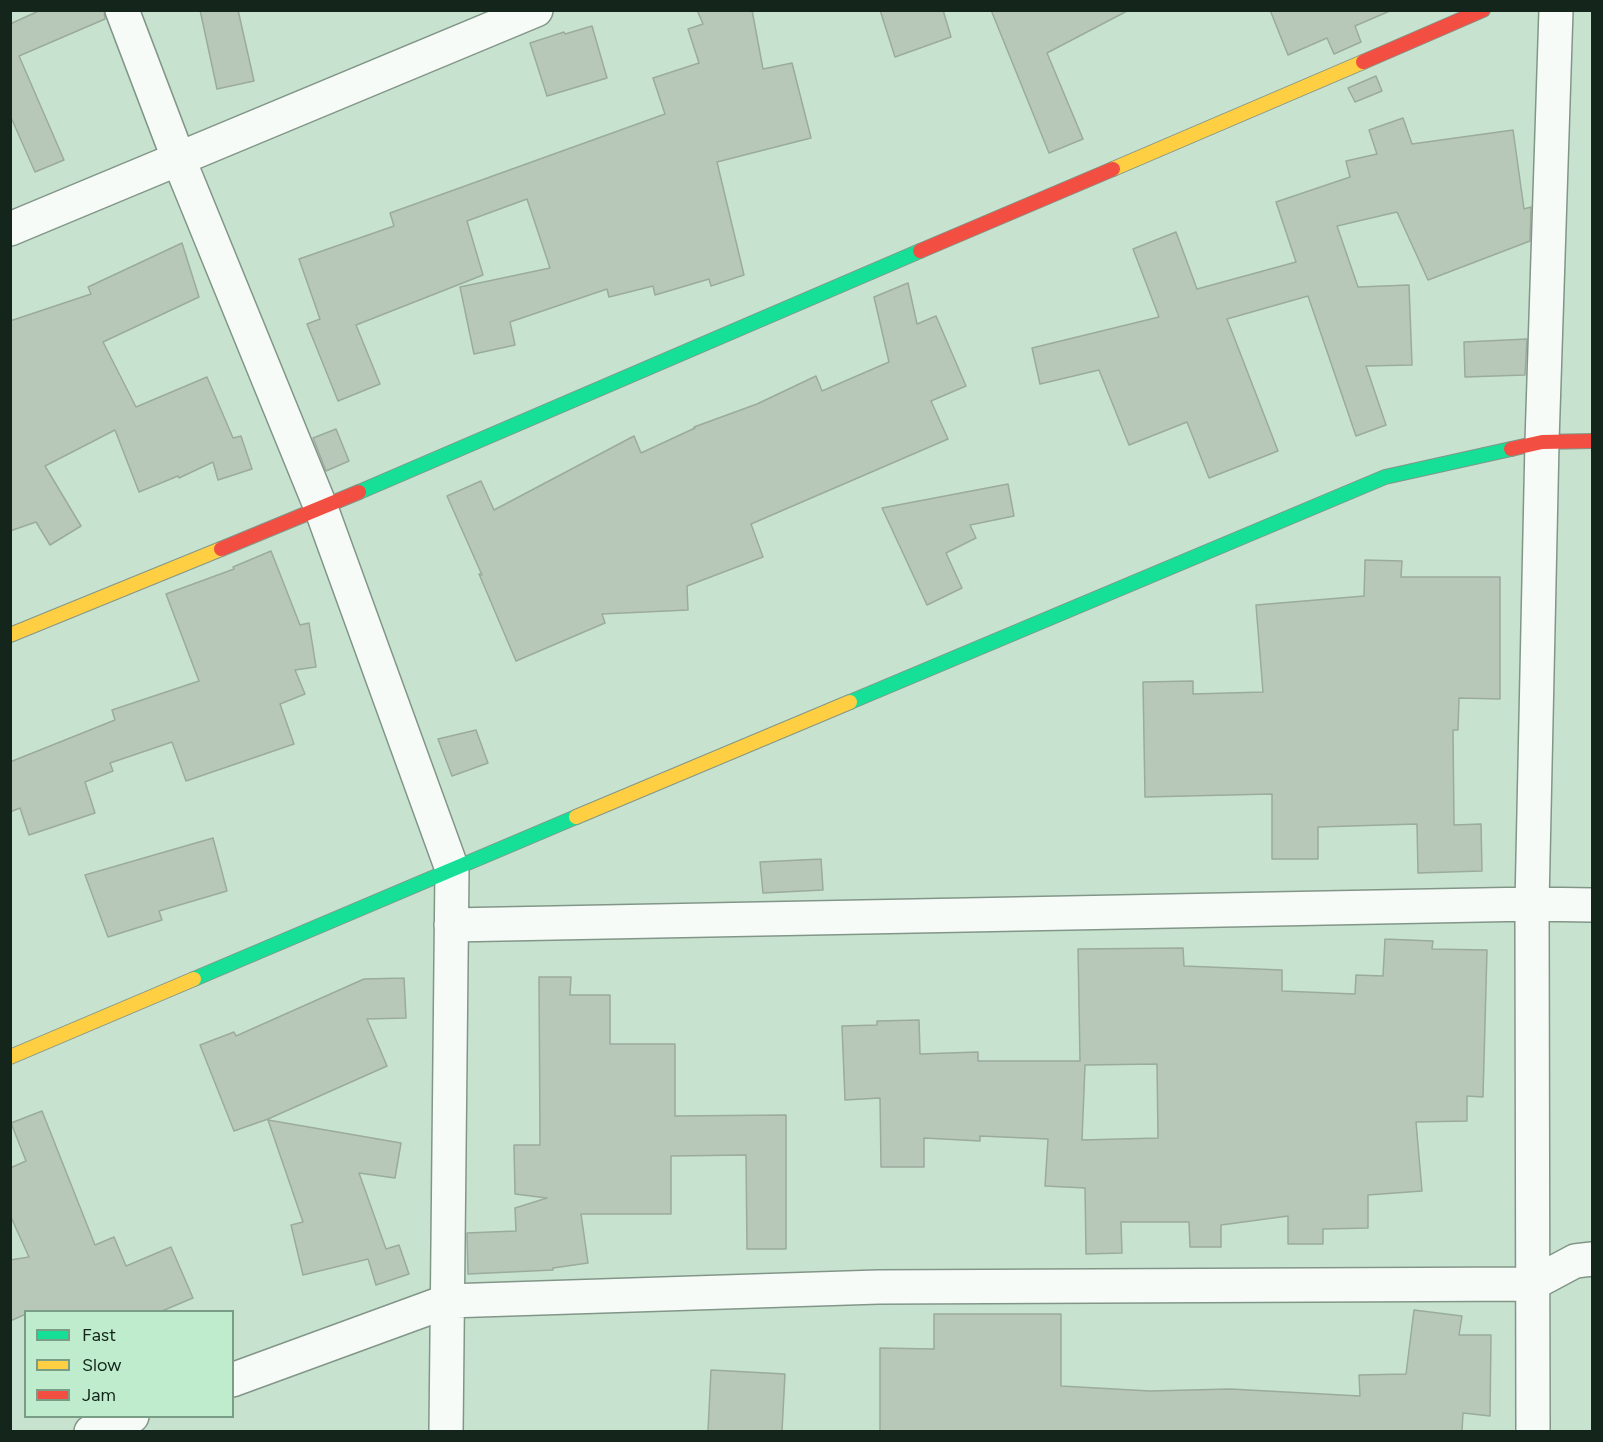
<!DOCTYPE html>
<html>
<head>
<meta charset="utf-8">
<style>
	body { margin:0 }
	#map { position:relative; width:1603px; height:1442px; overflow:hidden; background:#c8e2d0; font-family:Figtree,sans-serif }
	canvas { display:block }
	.frame { position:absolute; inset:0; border:12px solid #14261b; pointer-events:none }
	.legend { position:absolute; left:24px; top:1310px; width:210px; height:108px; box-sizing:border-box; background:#beeccc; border:2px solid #7a9d85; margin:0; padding:8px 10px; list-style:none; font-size:18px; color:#14261b }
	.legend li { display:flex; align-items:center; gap:12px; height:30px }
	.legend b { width:30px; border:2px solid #7a9d85 }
</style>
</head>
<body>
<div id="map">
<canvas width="1603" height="1442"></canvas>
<div class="frame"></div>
<ul class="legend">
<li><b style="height:8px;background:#16e098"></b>Fast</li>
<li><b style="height:8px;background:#ffcf43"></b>Slow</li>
<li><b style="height:8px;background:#f24e42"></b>Jam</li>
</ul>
</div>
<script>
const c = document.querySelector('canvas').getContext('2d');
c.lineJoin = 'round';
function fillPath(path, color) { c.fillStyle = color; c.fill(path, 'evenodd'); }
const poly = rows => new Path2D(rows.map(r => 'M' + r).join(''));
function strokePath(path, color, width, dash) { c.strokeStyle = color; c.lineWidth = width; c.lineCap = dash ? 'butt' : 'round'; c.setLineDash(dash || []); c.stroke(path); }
const building = poly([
	[41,10,104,10,105,19,19,56,64,160,35,172,10,115,10,24,41,10],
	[200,10,238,10,254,81,217,89,200,10],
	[697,10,752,10,763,69,792,63,811,138,717,162,744,275,711,286,709,279,655,295,653,286,609,297,607,289,510,322,515,345,474,354,460,287,550,268,527,199,467,221,483,275,356,325,380,384,338,401,307,324,320,319,299,259,394,226,390,213,665,114,653,78,699,63,688,29,703,24,697,10],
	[880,10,943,10,951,37,895,57,880,10],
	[991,10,1129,10,1047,53,1083,139,1049,153,991,10],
	[1270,10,1392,10,1355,26,1361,42,1334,54,1327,38,1288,55,1270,10],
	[592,26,607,78,547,96,530,43,564,32,565,34,592,26],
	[1376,76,1382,91,1355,102,1348,88,1376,76],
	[1403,118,1412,144,1513,130,1524,209,1531,207,1530,241,1428,280,1397,212,1337,226,1358,287,1409,285,1412,365,1366,366,1386,425,1356,436,1308,296,1227,319,1278,451,1209,478,1187,422,1129,445,1099,370,1040,384,1032,348,1159,317,1133,249,1176,232,1197,289,1296,262,1276,202,1350,177,1346,161,1377,154,1369,130,1403,118],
	[182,243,199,297,103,342,136,407,207,377,233,438,241,436,252,469,218,480,213,462,179,478,178,476,139,492,115,430,45,466,81,526,50,545,36,522,10,531,10,321,91,294,88,287,182,243],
	[908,283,917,324,936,316,966,386,931,401,948,439,751,524,763,557,687,586,688,610,602,614,605,623,516,661,479,574,482,575,447,496,481,481,494,510,634,436,641,453,695,428,694,427,757,404,816,376,822,391,889,362,874,297,908,283],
	[1527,339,1525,375,1465,377,1464,342,1527,339],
	[336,429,349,461,326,471,313,438,336,429],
	[1008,484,1014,516,970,525,976,538,946,553,962,588,927,605,882,508,1008,484],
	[271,551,300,625,309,623,316,667,295,670,305,694,280,704,294,744,186,781,172,742,110,763,113,771,85,782,95,813,29,835,20,808,10,812,10,762,115,720,112,710,199,681,166,594,234,569,233,567,271,551],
	[1365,560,1402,561,1401,577,1500,577,1500,699,1459,698,1458,730,1453,730,1454,825,1481,824,1482,871,1418,873,1417,824,1318,827,1318,859,1272,859,1272,794,1145,797,1143,682,1193,681,1193,694,1263,692,1256,605,1364,596,1365,560],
	[476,730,488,763,452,776,438,739,476,730],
	[213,838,227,891,159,911,162,920,108,937,85,875,213,838],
	[821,859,823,890,763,893,760,862,821,859],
	[1385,939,1433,941,1432,949,1487,950,1483,1097,1467,1096,1467,1121,1416,1122,1422,1191,1368,1195,1368,1228,1323,1229,1323,1244,1288,1244,1288,1216,1221,1225,1221,1247,1190,1247,1189,1222,1121,1222,1122,1253,1086,1254,1085,1188,1045,1186,1048,1139,980,1136,980,1141,924,1138,924,1167,881,1167,880,1098,845,1100,842,1026,877,1025,877,1021,919,1020,920,1054,978,1052,978,1061,1080,1061,1078,949,1183,948,1184,966,1282,970,1282,991,1355,994,1356,975,1383,976,1385,939],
	[1157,1064,1158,1138,1082,1140,1085,1065,1157,1064],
	[539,977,571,977,570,995,610,995,610,1044,675,1044,675,1116,786,1115,786,1249,747,1249,746,1155,671,1156,671,1214,581,1214,588,1263,553,1268,553,1270,468,1274,467,1233,516,1231,515,1208,547,1198,515,1194,514,1145,540,1145,539,977],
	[404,978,406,1018,367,1019,387,1066,268,1119,234,1131,200,1045,234,1032,236,1036,364,979,404,978],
	[42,1111,95,1245,114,1237,126,1266,171,1247,193,1298,162,1311,26,1311,26,1314,10,1321,10,1260,29,1257,10,1215,10,1168,26,1161,11,1123,42,1111],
	[268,1120,401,1143,395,1178,359,1173,386,1249,399,1245,409,1274,376,1285,368,1259,303,1275,291,1225,303,1222,268,1120],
	[1414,1310,1462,1316,1459,1335,1491,1335,1490,1416,1463,1413,1462,1431,880,1431,880,1348,934,1349,934,1314,1061,1314,1061,1386,1150,1391,1230,1389,1360,1396,1359,1375,1406,1374,1414,1310],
	[711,1370,785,1374,782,1431,708,1431,711,1370]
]);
fillPath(building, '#b7c8b8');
strokePath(building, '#9bab9c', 1.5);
const street = poly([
	[122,10,179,160,321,508,452,869,446,1432],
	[10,229,536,10],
	[451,925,1532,904,1592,905],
	[232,1380,448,1301,878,1287,1532,1284,1575,1261,1592,1259],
	[91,1432,132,1416],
	[1533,1432,1532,904,1542,442,1556,10]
]);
const fast = poly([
	[359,492,920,251],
	[850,702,1385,477,1511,449],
	[194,979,576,817]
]);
const slow = poly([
	[1113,169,1363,62],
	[10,635,221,549],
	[576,817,850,702],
	[10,1057,194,979]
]);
const jam = poly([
	[1363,62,1483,10],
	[920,251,1113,169],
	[1511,449,1542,442,1592,441],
	[221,549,359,492]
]);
strokePath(street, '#829688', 36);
strokePath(fast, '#829688', 16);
strokePath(slow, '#829688', 16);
strokePath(jam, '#829688', 16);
strokePath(street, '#f7fbf8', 33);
strokePath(fast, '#16e098', 14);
strokePath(slow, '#ffcf43', 14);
strokePath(jam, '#f24e42', 14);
</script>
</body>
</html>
